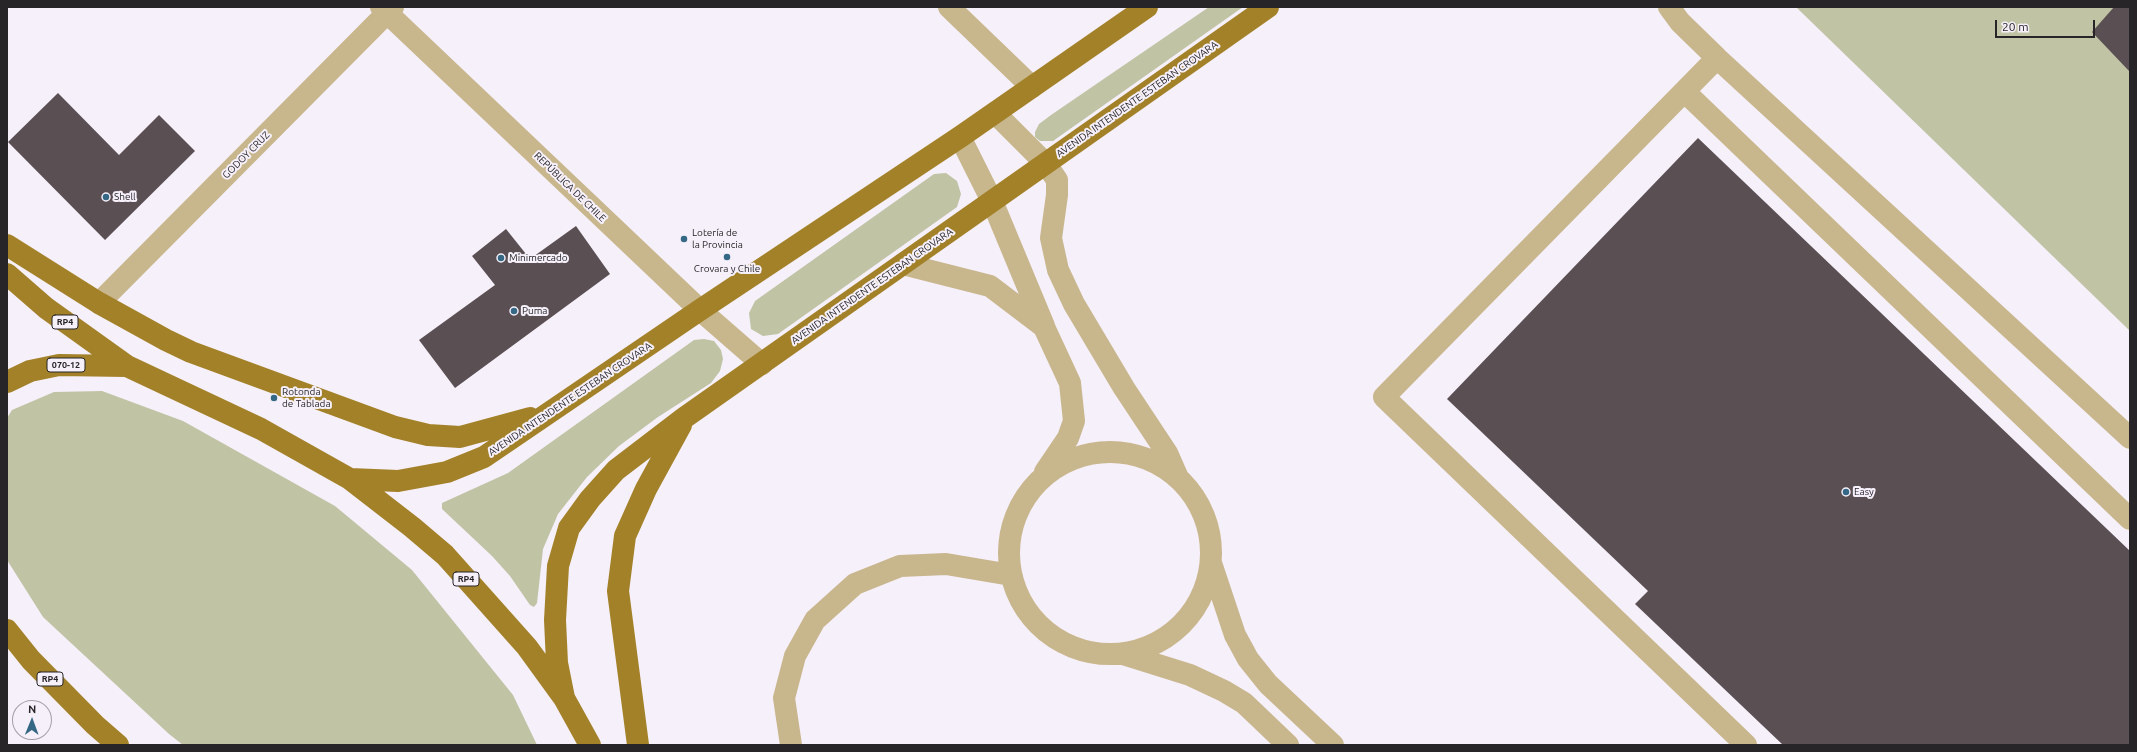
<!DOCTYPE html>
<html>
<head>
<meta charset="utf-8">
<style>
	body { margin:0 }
	#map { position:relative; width:2137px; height:752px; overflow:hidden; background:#f6f0fa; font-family:Ubuntu,sans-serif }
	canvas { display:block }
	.frame { position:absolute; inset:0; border:8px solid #272528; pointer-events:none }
	.north { position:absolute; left:12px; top:700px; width:40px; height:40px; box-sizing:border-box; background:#f6f0fa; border:1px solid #a39fa6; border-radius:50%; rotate:1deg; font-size:11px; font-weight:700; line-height:16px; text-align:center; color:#272528 }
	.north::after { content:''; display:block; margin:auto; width:14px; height:18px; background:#356885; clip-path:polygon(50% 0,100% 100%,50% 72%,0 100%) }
	.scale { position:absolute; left:1995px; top:20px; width:100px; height:18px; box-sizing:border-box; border:2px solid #272528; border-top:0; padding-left:5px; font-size:12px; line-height:14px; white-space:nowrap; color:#272528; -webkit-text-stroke:3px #f6f0fa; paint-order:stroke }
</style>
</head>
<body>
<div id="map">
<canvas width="2137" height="752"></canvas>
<div class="frame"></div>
<div class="north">N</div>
<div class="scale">20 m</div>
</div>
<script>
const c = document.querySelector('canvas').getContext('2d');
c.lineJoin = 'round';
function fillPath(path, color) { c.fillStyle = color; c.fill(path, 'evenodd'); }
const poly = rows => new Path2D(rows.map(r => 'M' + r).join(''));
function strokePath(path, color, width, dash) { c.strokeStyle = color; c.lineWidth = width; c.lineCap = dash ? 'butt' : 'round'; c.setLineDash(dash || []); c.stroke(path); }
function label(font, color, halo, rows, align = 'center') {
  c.font = font + ' Ubuntu,sans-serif'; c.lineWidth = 4; c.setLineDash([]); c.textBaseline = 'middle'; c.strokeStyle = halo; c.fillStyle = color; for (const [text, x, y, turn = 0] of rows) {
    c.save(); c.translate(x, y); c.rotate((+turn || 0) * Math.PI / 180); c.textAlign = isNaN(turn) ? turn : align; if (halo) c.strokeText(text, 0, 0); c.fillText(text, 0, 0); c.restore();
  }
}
fillPath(poly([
	[1209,7,1243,7,1053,141,1040,141,1035,137,1035,132,1039,124,1051,115],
	[1796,7,2130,7,2130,331],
	[946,173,957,181,961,194,957,207,778,334,763,336,751,329,749,313,755,301,934,174],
	[704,339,714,341,721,350,723,359,720,371,711,383,658,417,619,446,587,477,558,514,543,549,537,603,534,607,530,605,510,576,492,556,442,509,442,503,508,473,694,340],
	[102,391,183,421,335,506,412,570,513,695,537,745,183,745,169,734,43,617,7,560,7,418,12,410,54,392]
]), '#c0c3a4');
fillPath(poly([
	[2114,7,2130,7,2130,72,2092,32],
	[58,93,119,155,159,115,195,151,105,240,8,142],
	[1698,138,2130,551,2130,745,1783,745,1635,604,1648,591,1447,399],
	[576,226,610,274,455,388,419,340,495,285,472,256,506,229,530,259]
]), '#5a4f52');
strokePath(poly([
	[381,7,700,310,762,364],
	[949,7,1032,87],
	[1669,7,1680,22,1717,58,2130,438],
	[1717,58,1384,397,1746,745],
	[1685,92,2130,519],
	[995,113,1046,164,1057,180,1057,195,1051,238,1058,270,1074,304,1124,388,1167,453,1178,478],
	[960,137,992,201,1044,326],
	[903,264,990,286,1044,327,1070,383,1074,421,1068,438,1045,472],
	[99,303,393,7],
	'1009 553a101 101 0 1 1 202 0a101 101 0 1 1-202 0Z',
	[1211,563,1235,635,1248,659,1268,684,1333,745],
	[1123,654,1190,675,1224,691,1244,703,1288,745],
	[791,745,784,698,795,656,815,620,855,584,900,566,946,564,1011,575]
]), '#c8b68d', 22);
strokePath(poly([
	[7,245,99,303,166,340,191,352,395,427,428,435,460,437,530,418],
	[7,274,46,308,127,366],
	[7,382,30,371,59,365,127,366,261,429,350,479,412,527,445,555,527,647,564,698,590,745],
	[350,479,398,481,447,472,484,457,700,310,960,137,1147,7],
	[7,630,31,660,95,725,118,745],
	[564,698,557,663,555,620,558,566,569,528,590,499,616,470,684,418,1268,7],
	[638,745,618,591,625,536,646,489,681,425]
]), '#a38128', 22);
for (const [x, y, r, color] of [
	[106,197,4,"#356885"],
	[684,239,4,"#356885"],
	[727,257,4,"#356885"],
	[501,258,4,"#356885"],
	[514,311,4,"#356885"],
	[274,398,4,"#356885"],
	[1846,492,4,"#356885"]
]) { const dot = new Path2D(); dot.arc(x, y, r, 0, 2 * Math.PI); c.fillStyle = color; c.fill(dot); strokePath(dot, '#f6f0fa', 1.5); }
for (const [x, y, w] of [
	[65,322,26],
	[66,365,38],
	[466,579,26],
	[50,679,26]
]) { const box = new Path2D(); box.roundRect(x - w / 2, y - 7, w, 14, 3); c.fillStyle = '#f6f0fa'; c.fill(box); strokePath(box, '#272528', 1); }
label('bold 9px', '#272528', null, [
	["RP4",65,322],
	["070-12",66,365],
	["RP4",466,579],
	["RP4",50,679]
]);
label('10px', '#272528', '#f6f0fa', [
	["AVENIDA INTENDENTE ESTEBAN CROVARA",1137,99,-35],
	["GODOY CRUZ",246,155,-45],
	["REPÚBLICA DE CHILE",570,187,44],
	["AVENIDA INTENDENTE ESTEBAN CROVARA",872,286,-35],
	["AVENIDA INTENDENTE ESTEBAN CROVARA",570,399,-34]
]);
label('10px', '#272528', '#f6f0fa', [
	["Shell",114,197],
	["Lotería de",692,233],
	["la Provincia",692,245],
	["Minimercado",509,258],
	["Crovara y Chile",727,269,"center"],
	["Puma",522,311],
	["Rotonda",282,392],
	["de Tablada",282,404],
	["Easy",1854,492]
], 'left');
</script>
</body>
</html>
